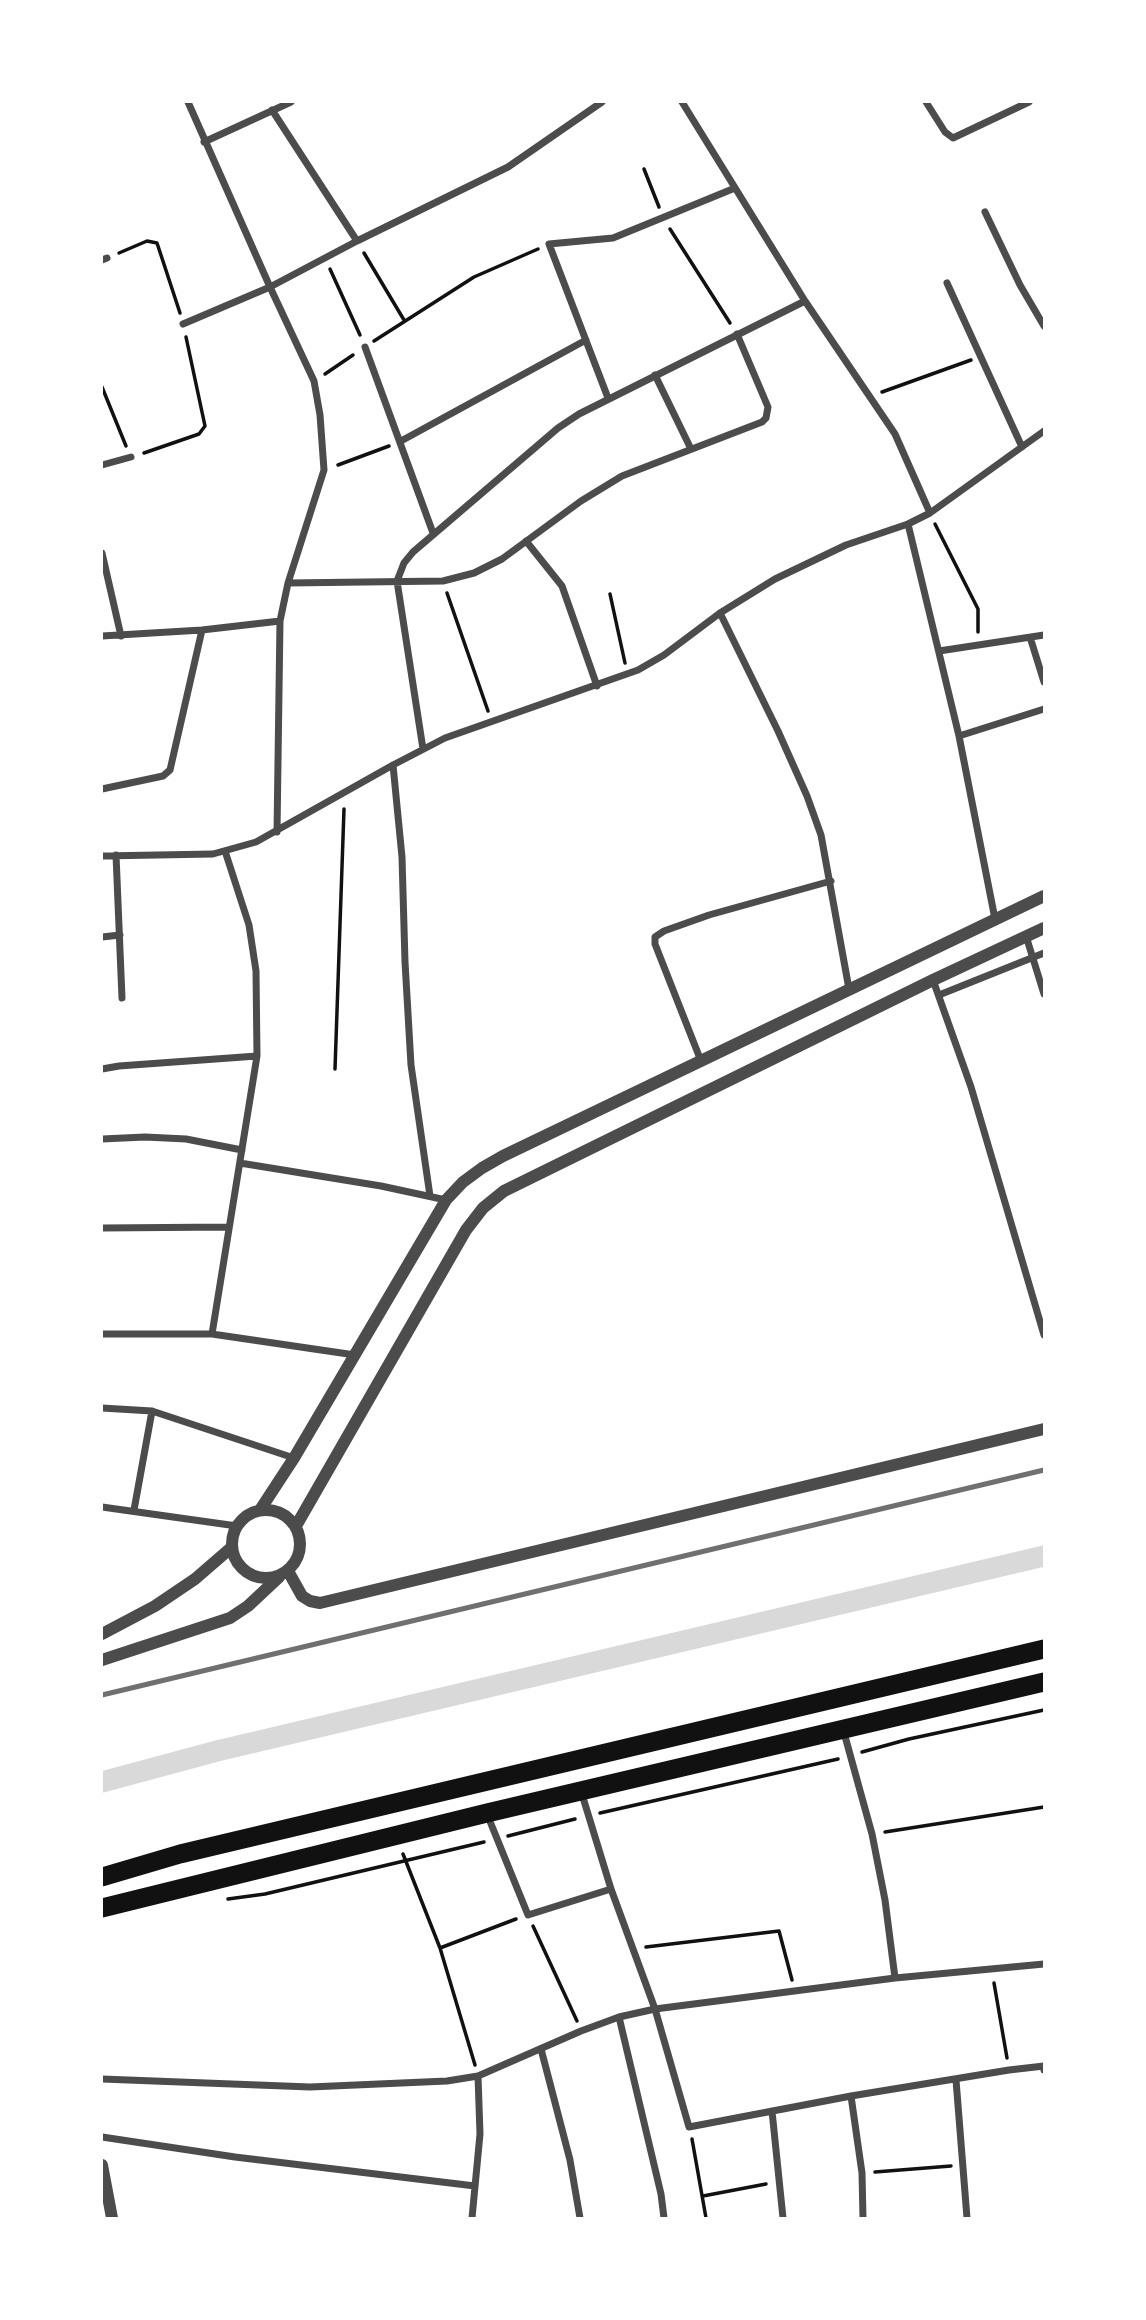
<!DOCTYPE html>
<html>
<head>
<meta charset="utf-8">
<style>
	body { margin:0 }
	#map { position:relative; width:1146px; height:2320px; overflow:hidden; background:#fff; font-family:"Open Sans",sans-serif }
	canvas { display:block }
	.frame { position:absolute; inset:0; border:103px solid #fff; pointer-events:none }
</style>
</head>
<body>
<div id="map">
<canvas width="1146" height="2320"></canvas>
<div class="frame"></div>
</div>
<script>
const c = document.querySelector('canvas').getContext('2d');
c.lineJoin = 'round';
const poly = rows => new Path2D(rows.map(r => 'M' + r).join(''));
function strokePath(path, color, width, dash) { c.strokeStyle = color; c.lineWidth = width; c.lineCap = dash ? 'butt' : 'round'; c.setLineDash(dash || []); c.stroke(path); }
strokePath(poly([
	[102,1782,217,1751,1044,1556]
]), '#d9d9d9', 21);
strokePath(poly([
	[644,169,659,207],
	[670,229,730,323],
	[119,253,147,241,157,243,180,313],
	[364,253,404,320],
	[330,269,360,335],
	[374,341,474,277,538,249],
	[325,374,353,355],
	[102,387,126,446],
	[882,392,971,360],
	[144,453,199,434,205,426,186,337],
	[338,465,389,446],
	[935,524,978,609,978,632],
	[447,593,488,711],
	[610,594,625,663],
	[335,1069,344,809],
	[862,1752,909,1739,1044,1710],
	[600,1813,838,1759],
	[885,1832,1044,1807],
	[508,1836,575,1819],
	[403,1854,440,1948,475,2065],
	[228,1899,265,1894,484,1842],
	[533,1926,577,2021],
	[646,1947,779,1931,792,1980],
	[440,1948,516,1919],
	[994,1983,1007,2058],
	[692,2139,706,2218],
	[875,2172,951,2166],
	[703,2196,766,2184]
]), '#111', 3.5);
strokePath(poly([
	[188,102,270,287,357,241,508,167,602,102],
	[682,102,805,301,895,434,930,513],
	[926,102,945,132,953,138,1029,102],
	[272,110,357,241],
	[204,142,291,102],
	[985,212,1020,285,1044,326],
	[102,260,107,258],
	[947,283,1022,447],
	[183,324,270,287,314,381,320,415,324,470,288,583,280,621,277,832],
	[365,347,433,533],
	[655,375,691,449],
	[608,398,549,244,613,238,735,188],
	[401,441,586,340],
	[102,465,131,457],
	[908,524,959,736,995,919],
	[526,541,562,586,597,686],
	[102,553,121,636],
	[288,583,443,581,474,573,502,559,581,501,622,476,762,422,766,418,768,407,737,334],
	[720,613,778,731,807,796,821,835,849,989],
	[102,636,202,630,280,621],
	[1030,637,1044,682],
	[939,651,1044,635],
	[959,736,1044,709],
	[423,749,397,581,404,563,413,552,558,428,579,414,805,301],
	[393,765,402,857,405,962,411,1065,430,1196],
	[102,789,163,776,170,770,202,630],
	[116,855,122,998],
	[102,856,213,854,256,842,393,765,445,738,638,670,664,655,720,613,775,579,846,545,908,524,930,513,1044,431],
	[1026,936,1044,994],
	[102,937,120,935],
	[933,980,971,1087,1044,1335],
	[939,995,1044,953],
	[701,1061,655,944,655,937,664,931,709,915,831,881],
	[102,1069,119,1066,257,1056,256,971,249,925,225,851],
	[102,1139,145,1137,186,1139,242,1150],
	[240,1163,381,1186,446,1200],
	[102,1228,229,1227],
	[102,1334,212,1334,355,1355],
	[212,1334,257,1056],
	[102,1408,152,1411,294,1458],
	[102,1507,237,1526],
	[134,1510,152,1411],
	[843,1729,872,1834,885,1900,895,1978],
	[581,1791,611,1889,655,2009,689,2127,851,2096,1009,2070,1044,2066,1044,2070],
	[487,1814,528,1915,611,1889],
	[619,2017,661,2194,664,2218],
	[541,2049,570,2160,580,2218],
	[102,2079,310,2087,447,2081,478,2076,581,2031,619,2017,655,2009,895,1978,1044,1964],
	[956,2080,967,2218],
	[851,2096,862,2173,863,2218],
	[772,2111,783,2218],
	[102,2137,235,2157,475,2186],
	[472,2218,480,2134,478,2076]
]), '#4c4c4c', 7);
strokePath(poly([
	'232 1544a34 34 0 1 1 68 0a34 34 0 1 1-68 0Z',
	[260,1510,294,1458,446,1200,463,1182,482,1168,503,1156,1044,896],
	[296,1526,466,1230,483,1208,504,1191,933,980,1044,928],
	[288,1571,302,1596,310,1601,320,1603,1044,1429],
	[102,1634,155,1606,195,1579,232,1547],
	[102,1660,230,1618,248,1606,279,1577],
	[102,2165,112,2218]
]), '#4c4c4c', 12);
strokePath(poly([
	[102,1877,180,1854,1044,1649],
	[102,1908,487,1813,1044,1682]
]), '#111', 19);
strokePath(poly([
	[102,1695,1044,1470]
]), '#707070', 5);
</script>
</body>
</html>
